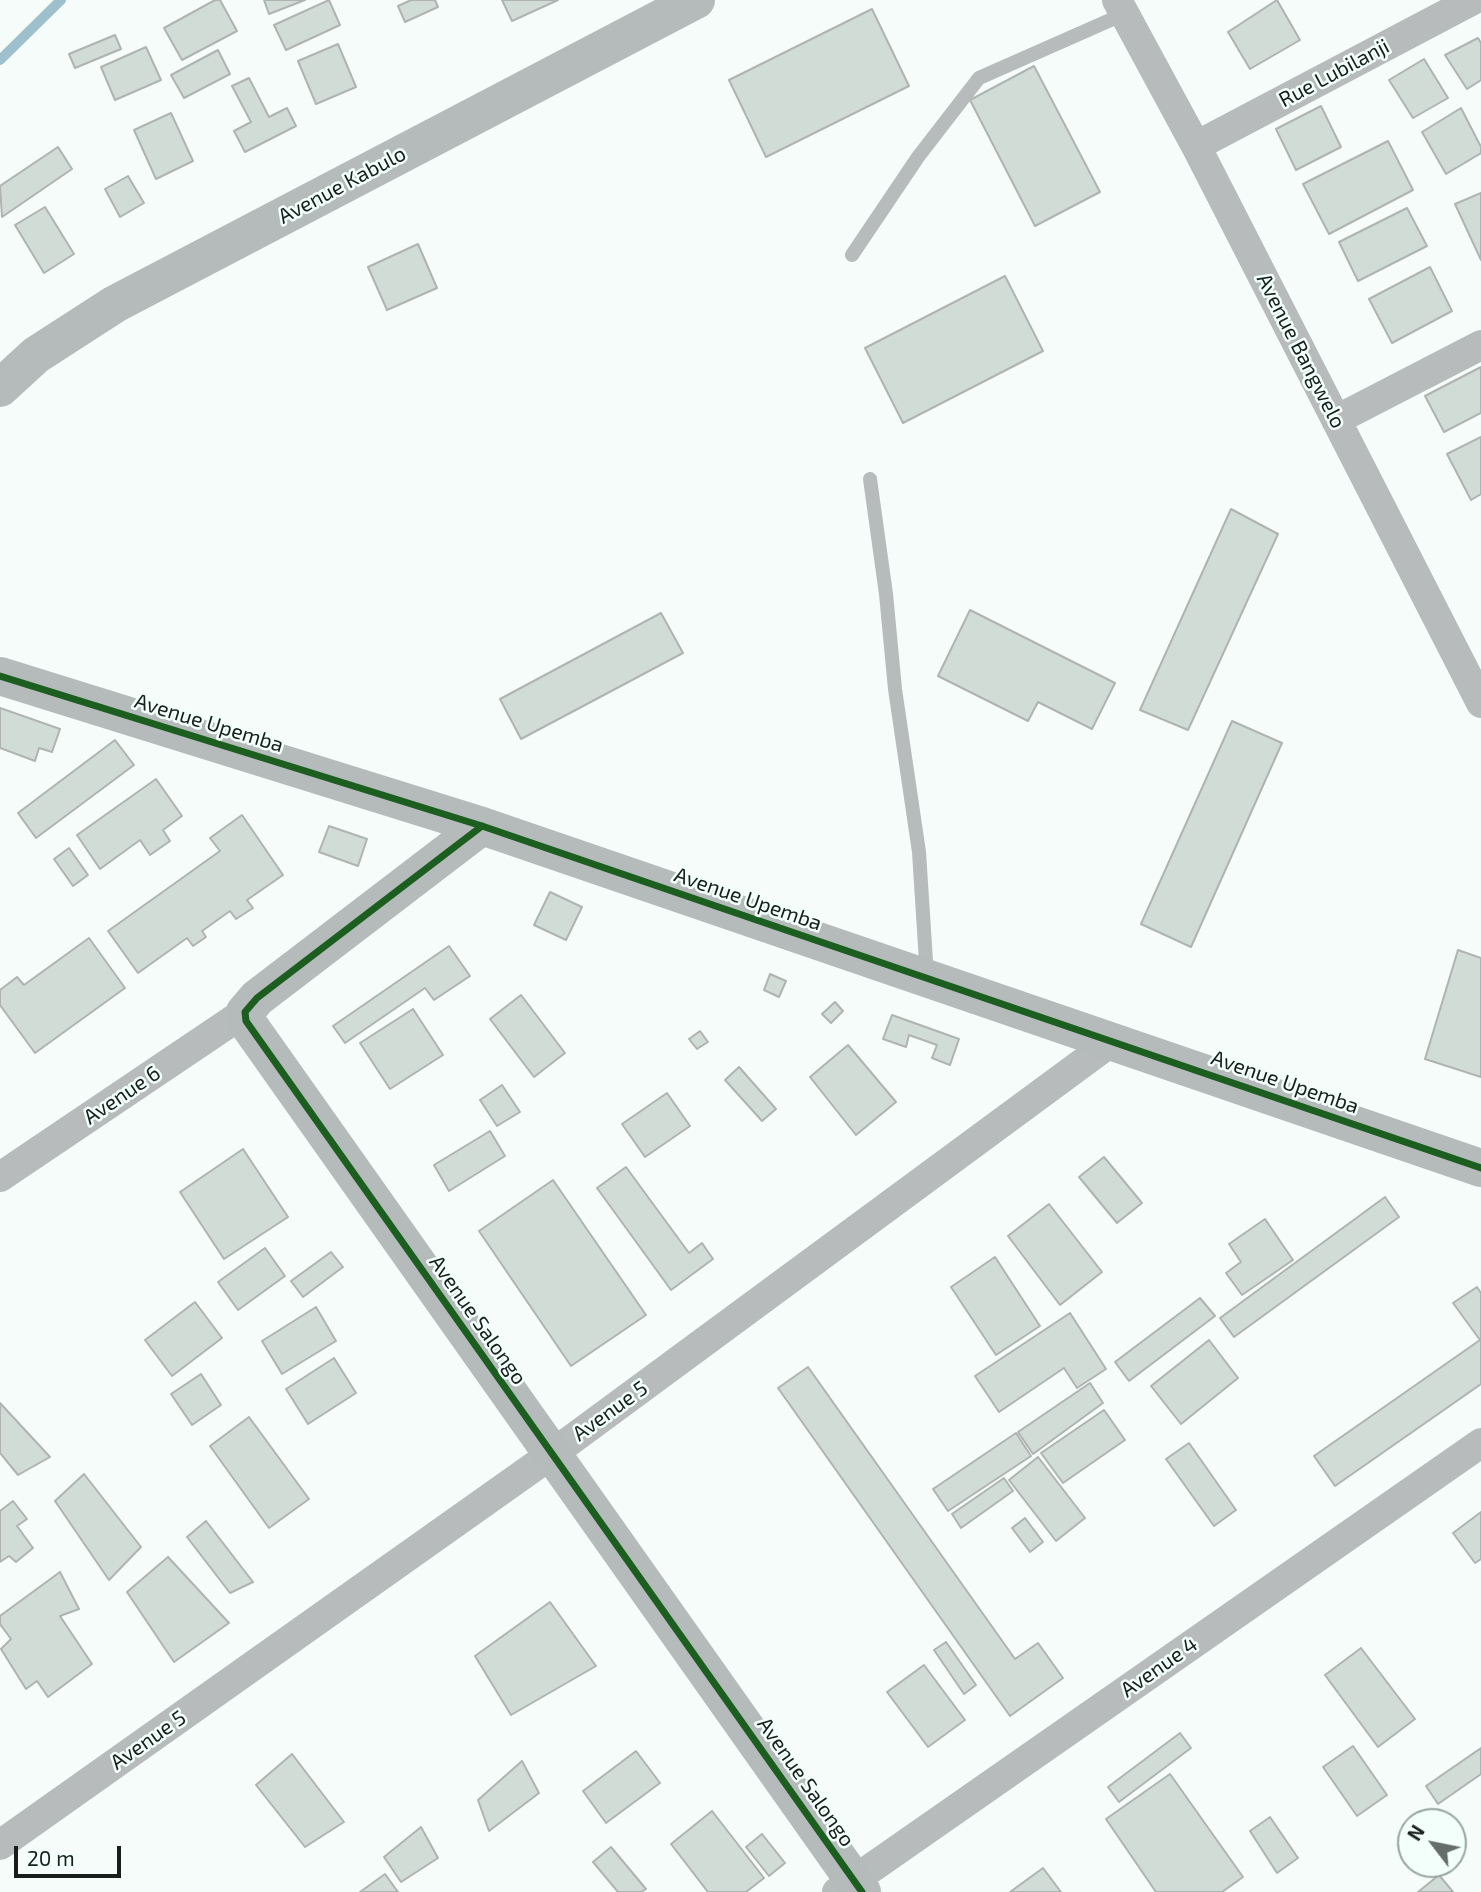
<!DOCTYPE html>
<html>
<head>
<meta charset="utf-8">
<style>
	body { margin:0 }
	#map { position:relative; width:1481px; height:1892px; overflow:hidden; background:#f5fcfa; font-family:"Exo 2",sans-serif }
	canvas { display:block }
	.north { position:absolute; left:1397px; top:1808px; width:70px; height:70px; box-sizing:border-box; background:#f2fffb; border:2px solid #9aa5a2; border-radius:50%; rotate:302deg; font-size:19px; font-weight:700; line-height:28px; text-align:center; color:#171e1c }
	.north::after { content:''; display:block; margin:auto; width:24px; height:32px; background:#656c6a; clip-path:polygon(50% 0,100% 100%,50% 72%,0 100%) }
	.scale { position:absolute; left:14px; top:1846px; width:107px; height:32px; box-sizing:border-box; border:4px solid #171e1c; border-top:0; padding-left:9px; font-size:21px; line-height:24px; white-space:nowrap; color:#171e1c; -webkit-text-stroke:5px #f2fffb; paint-order:stroke }
</style>
</head>
<body>
<div id="map">
<canvas width="1481" height="1892"></canvas>
<div class="north">N</div>
<div class="scale">20 m</div>
</div>
<script>
const c = document.querySelector('canvas').getContext('2d');
c.lineJoin = 'round';
const poly = rows => new Path2D(rows.map(r => 'M' + r).join(''));
function strokePath(path, color, width, dash) { c.strokeStyle = color; c.lineWidth = width; c.lineCap = dash ? 'butt' : 'round'; c.setLineDash(dash || []); c.stroke(path); }
function fillPath(path, color) { c.fillStyle = color; c.fill(path, 'evenodd'); }
function label(font, color, halo, rows, align = 'center') {
  c.font = font + ' "Exo 2",sans-serif'; c.lineWidth = 5; c.setLineDash([]); c.textBaseline = 'middle'; c.strokeStyle = halo; c.fillStyle = color; for (const [text, x, y, turn = 0] of rows) {
    c.save(); c.translate(x, y); c.rotate((+turn || 0) * Math.PI / 180); c.textAlign = isNaN(turn) ? turn : align; if (halo) c.strokeText(text, 0, 0); c.fillText(text, 0, 0); c.restore();
  }
}
strokePath(poly([
	[0,60,61,0]
]), '#9dc0cc', 10);
const building = poly([
	[215,0,220,0,237,31,182,60,164,28,215,0],
	[264,0,305,0,269,14,264,0],
	[329,0,340,25,286,50,274,25,329,0],
	[411,0,435,0,438,7,405,22,398,6,411,0],
	[502,0,558,0,512,21,502,0],
	[1277,0,1300,40,1250,69,1228,32,1277,0],
	[872,9,909,86,766,157,729,80,872,9],
	[115,35,121,49,75,68,69,54,115,35],
	[1478,38,1481,43,1481,80,1467,89,1445,55,1478,38],
	[338,44,356,87,316,104,298,61,338,44],
	[146,47,161,80,115,100,101,67,146,47],
	[218,50,230,74,184,98,171,75,218,50],
	[1424,59,1448,98,1413,118,1389,80,1424,59],
	[1034,66,1100,192,1035,226,970,100,1034,66],
	[249,78,269,117,287,108,296,126,245,152,234,131,251,122,232,86,249,78],
	[1321,106,1341,147,1296,170,1276,129,1321,106],
	[1461,108,1481,147,1481,153,1446,174,1422,132,1461,108],
	[171,113,193,161,156,179,134,130,171,113],
	[1388,141,1413,190,1329,234,1303,184,1388,141],
	[58,147,72,169,2,217,0,186,58,147],
	[128,176,144,203,120,217,105,189,128,176],
	[1481,193,1481,260,1455,204,1481,193],
	[45,207,74,254,44,273,15,225,45,207],
	[1407,208,1427,246,1358,281,1339,242,1407,208],
	[418,244,437,288,387,310,368,267,418,244],
	[1430,267,1452,311,1392,343,1369,299,1430,267],
	[1005,276,1043,351,903,423,865,348,1005,276],
	[1481,367,1481,413,1444,432,1425,396,1481,367],
	[1481,437,1481,494,1471,500,1447,454,1481,437],
	[1231,509,1278,534,1188,730,1140,710,1231,509],
	[970,610,1115,683,1092,729,1038,702,1028,721,938,676,970,610],
	[661,613,683,653,521,739,500,699,661,613],
	[0,708,60,729,52,752,39,748,35,761,0,748,0,708],
	[1232,721,1282,743,1191,947,1141,924,1232,721],
	[115,740,134,765,36,838,18,813,115,740],
	[156,779,182,816,163,830,170,841,150,855,140,840,100,869,77,835,156,779],
	[242,815,283,875,247,900,253,908,236,919,230,911,202,931,206,937,193,946,187,938,138,973,108,931,220,851,210,838,242,815],
	[329,826,367,839,358,866,319,852,329,826],
	[69,848,88,875,73,886,54,859,69,848],
	[550,892,582,907,566,940,534,925,550,892],
	[89,938,125,988,35,1053,0,1005,0,990,17,977,24,985,89,938],
	[449,946,470,976,434,1000,425,988,345,1043,333,1026,449,946],
	[1458,950,1481,958,1481,1077,1425,1059,1458,950],
	[770,974,786,981,779,997,764,990,770,974],
	[521,995,565,1053,534,1077,490,1019,521,995],
	[835,1002,843,1011,831,1023,822,1014,835,1002],
	[413,1009,443,1055,390,1089,360,1043,413,1009],
	[892,1015,959,1039,950,1065,932,1058,937,1045,909,1035,906,1047,883,1039,892,1015],
	[700,1031,708,1042,697,1049,689,1039,700,1031],
	[848,1045,896,1102,856,1135,810,1077,848,1045],
	[739,1067,776,1109,762,1121,725,1080,739,1067],
	[502,1085,520,1112,497,1126,480,1100,502,1085],
	[667,1093,690,1126,645,1157,622,1124,667,1093],
	[490,1131,505,1156,449,1191,434,1165,490,1131],
	[243,1149,288,1217,224,1259,180,1192,243,1149],
	[1104,1157,1142,1203,1117,1223,1079,1177,1104,1157],
	[626,1167,689,1253,702,1243,713,1259,671,1290,597,1188,626,1167],
	[553,1180,646,1315,571,1366,479,1231,553,1180],
	[1385,1197,1399,1217,1234,1337,1220,1318,1385,1197],
	[1049,1204,1102,1272,1060,1305,1008,1236,1049,1204],
	[1265,1219,1293,1260,1242,1295,1226,1273,1241,1262,1229,1244,1265,1219],
	[265,1248,285,1276,238,1310,218,1282,265,1248],
	[331,1252,343,1267,303,1297,291,1281,331,1252],
	[995,1257,1040,1326,996,1355,951,1287,995,1257],
	[1477,1287,1481,1293,1481,1384,1335,1486,1314,1456,1480,1340,1453,1303,1477,1287],
	[1200,1298,1215,1316,1129,1381,1115,1362,1200,1298],
	[195,1302,222,1338,172,1376,145,1340,195,1302],
	[316,1307,336,1341,282,1374,262,1341,316,1307],
	[1070,1313,1106,1369,1077,1388,1064,1368,999,1412,975,1376,1070,1313],
	[1209,1340,1238,1378,1181,1424,1151,1386,1209,1340],
	[334,1358,356,1393,308,1424,286,1389,334,1358],
	[808,1367,1015,1659,1038,1643,1063,1678,1010,1716,778,1388,808,1367],
	[201,1374,221,1405,192,1425,171,1394,201,1374],
	[1090,1383,1103,1403,1033,1454,1018,1432,1090,1383],
	[0,1403,50,1457,18,1475,0,1453,0,1403],
	[1104,1410,1125,1440,1063,1483,1041,1453,1104,1410],
	[249,1417,309,1499,269,1528,210,1446,249,1417],
	[1016,1433,1031,1456,948,1511,933,1489,1016,1433],
	[1189,1443,1236,1510,1214,1526,1166,1459,1189,1443],
	[1038,1457,1085,1518,1056,1541,1009,1480,1038,1457],
	[84,1474,141,1547,109,1580,55,1501,84,1474],
	[1004,1478,1013,1491,961,1528,952,1514,1004,1478],
	[13,1501,27,1519,17,1526,33,1548,16,1562,9,1556,0,1562,0,1511,13,1501],
	[1481,1512,1481,1559,1475,1563,1453,1533,1481,1512],
	[1025,1518,1043,1542,1030,1552,1012,1528,1025,1518],
	[206,1521,253,1582,230,1593,187,1537,206,1521],
	[168,1557,229,1623,174,1662,127,1592,168,1557],
	[60,1572,79,1609,60,1616,92,1664,48,1697,37,1681,26,1689,1,1649,11,1639,0,1624,0,1616,60,1572],
	[550,1602,596,1666,511,1715,475,1656,550,1602],
	[946,1642,976,1685,964,1694,934,1650,946,1642],
	[1361,1648,1415,1719,1378,1747,1325,1675,1361,1648],
	[924,1665,965,1720,928,1747,887,1692,924,1665],
	[1180,1733,1191,1748,1119,1802,1108,1787,1180,1733],
	[1353,1746,1387,1795,1357,1816,1323,1767,1353,1746],
	[1481,1748,1481,1774,1438,1804,1426,1786,1481,1748],
	[636,1751,660,1783,606,1823,583,1791,636,1751],
	[292,1754,344,1822,305,1847,256,1785,292,1754],
	[522,1761,539,1793,489,1831,478,1800,522,1761],
	[1170,1774,1243,1877,1222,1892,1156,1892,1106,1819,1170,1774],
	[712,1811,764,1878,746,1892,708,1892,671,1844,712,1811],
	[1270,1817,1298,1858,1277,1873,1250,1831,1270,1817],
	[421,1827,438,1858,401,1882,384,1857,421,1827],
	[762,1834,785,1863,769,1876,746,1847,762,1834],
	[611,1847,646,1889,641,1892,618,1892,593,1862,611,1847],
	[1043,1868,1061,1892,1010,1892,1043,1868],
	[385,1874,398,1892,360,1892,385,1874],
	[1439,1875,1453,1892,1418,1892,1439,1875]
]);
fillPath(building, '#d2dcd6');
strokePath(building, '#afb4b2', 2);
strokePath(poly([
	[852,255,918,157,979,78,1124,14],
	[870,479,886,594,895,689,919,852,927,977]
]), '#b7bbbb', 14);
strokePath(poly([
	[1117,0,1196,146,1481,703],
	[1196,146,1473,0],
	[1336,420,1481,345],
	[0,1177,245,1012],
	[0,1845,552,1454,1111,1042],
	[837,1892,1481,1443]
]), '#b7bbbb', 30);
strokePath(poly([
	[0,388,36,355,115,304,696,0],
	[0,676,482,826,1481,1168],
	[482,826,257,998,245,1012,246,1021,862,1892]
]), '#b5bbba', 38);
strokePath(poly([
	[0,676,482,826,1481,1168],
	[482,826,257,998,245,1012,246,1021,862,1892]
]), '#1b5e20', 7);
label('21px', '#171e1c', '#f2fffb', [
	["Rue Lubilanji",1334,73,-28],
	["Avenue Kabulo",342,185,-28],
	["Avenue Bangwelo",1301,351,63],
	["Avenue Upemba",209,723,17],
	["Avenue Upemba",748,899,19],
	["Avenue Upemba",1285,1082,19],
	["Avenue 6",122,1095,-34],
	["Avenue Salongo",478,1320,55],
	["Avenue 5",610,1411,-36],
	["Avenue 4",1159,1667,-35],
	["Avenue 5",148,1740,-35],
	["Avenue Salongo",806,1782,55]
]);
</script>
</body>
</html>
